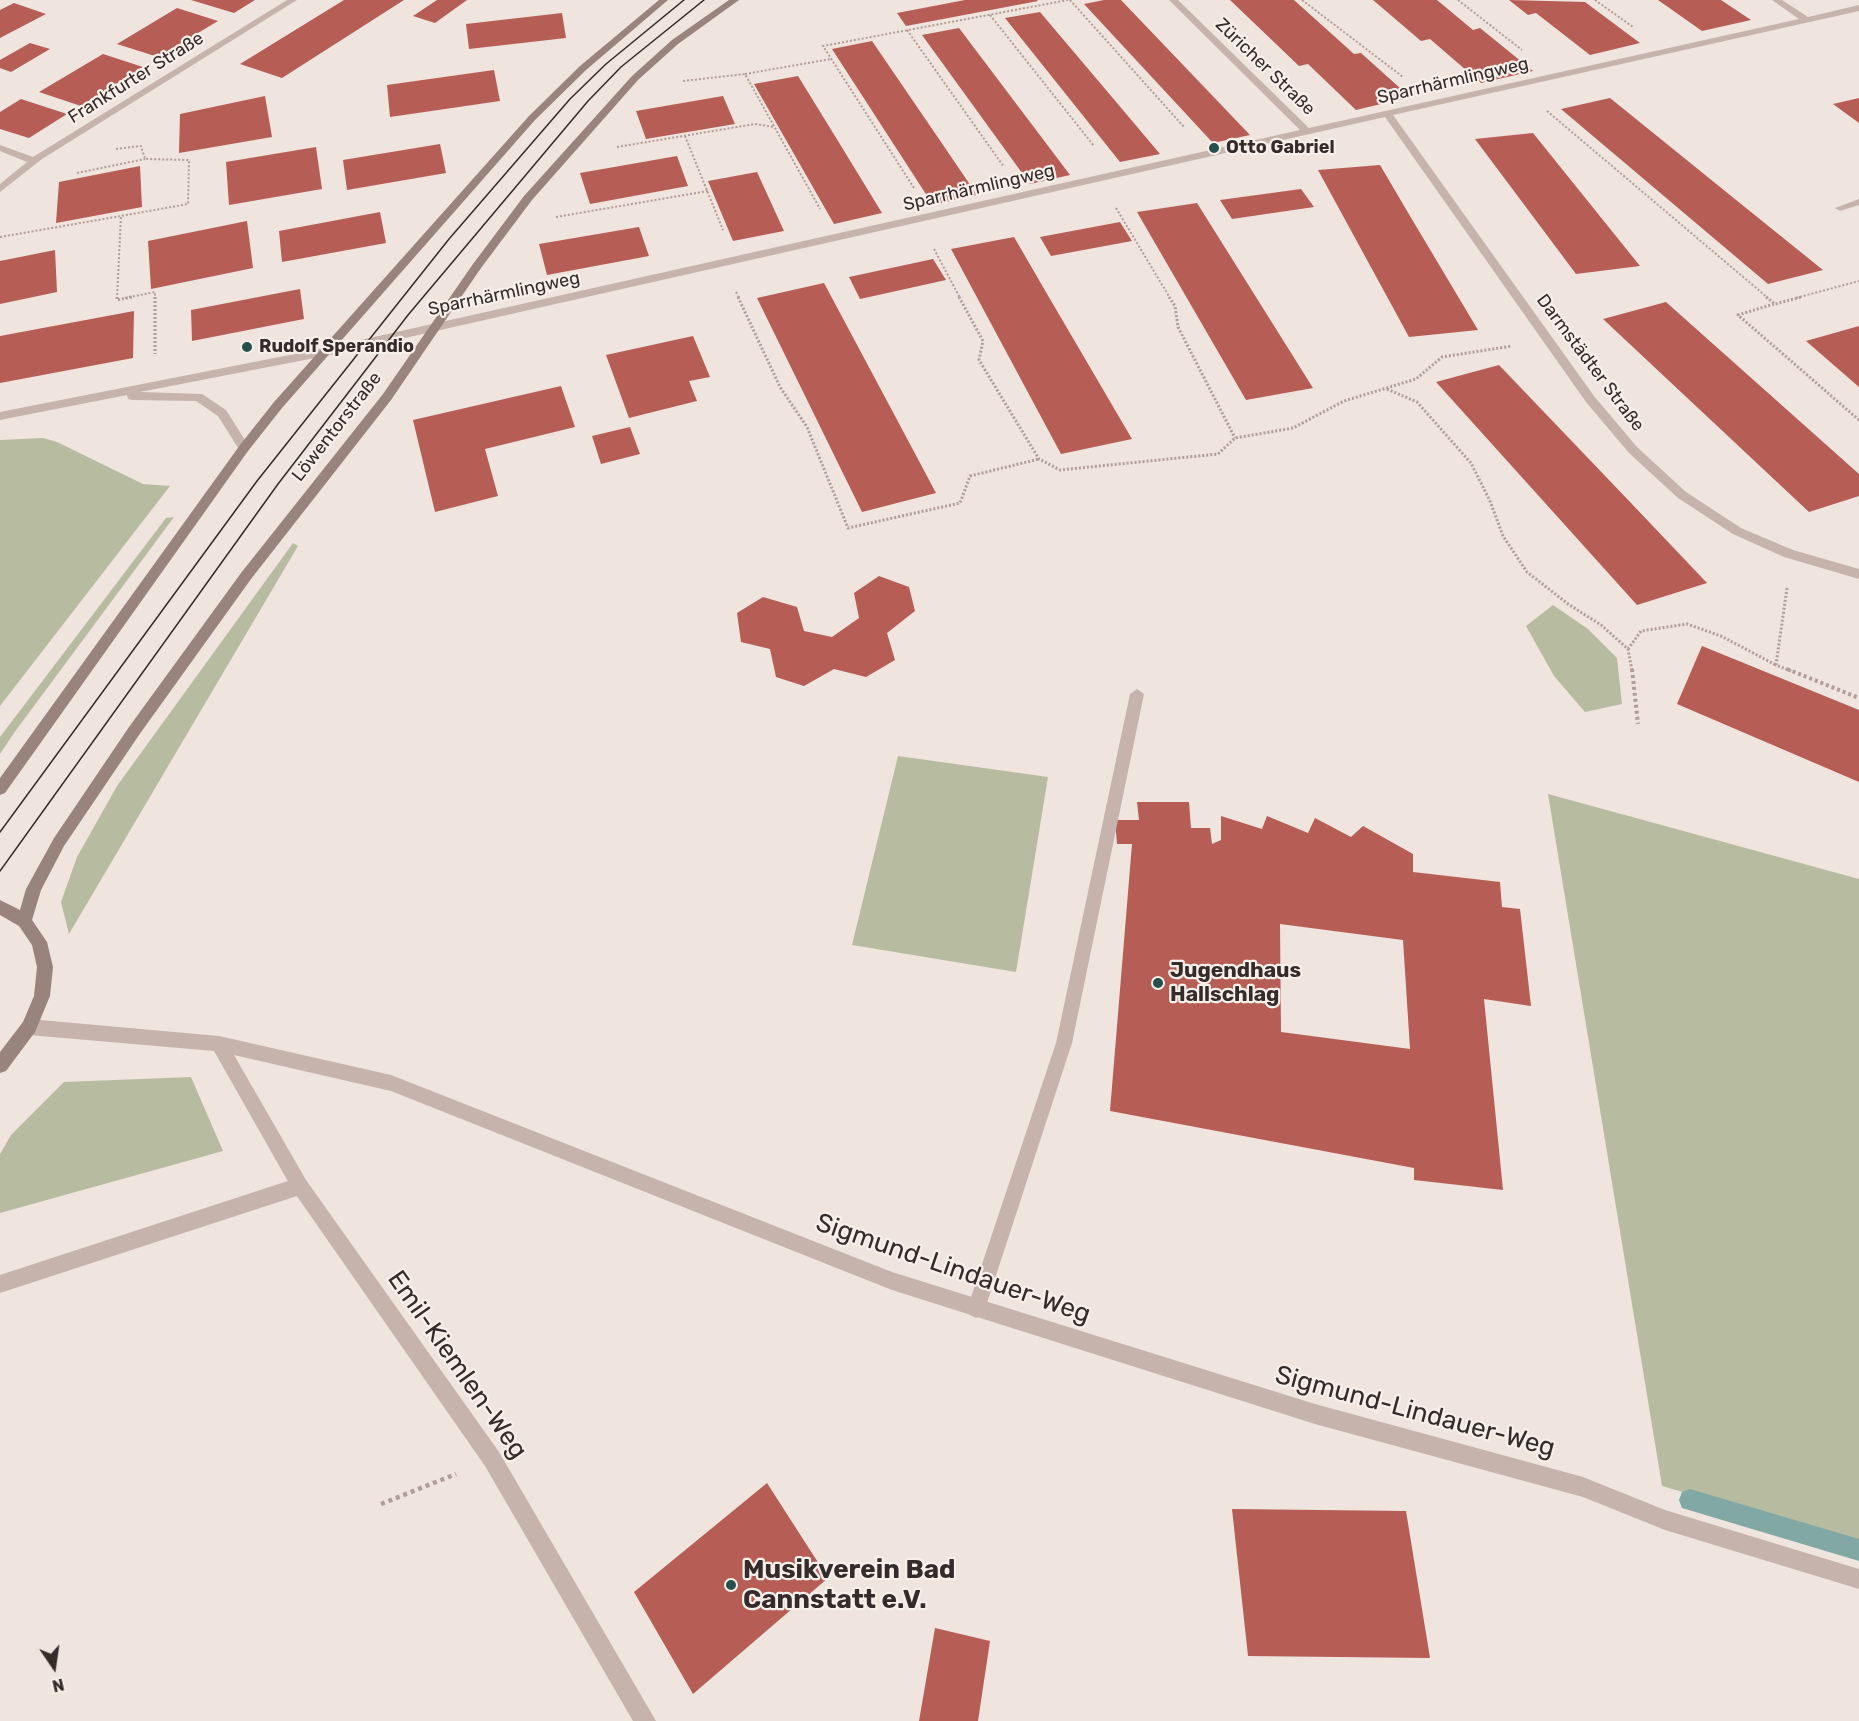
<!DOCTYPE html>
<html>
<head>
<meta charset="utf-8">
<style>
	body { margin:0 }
	#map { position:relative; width:1859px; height:1721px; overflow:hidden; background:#efe4de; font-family:Rubik,sans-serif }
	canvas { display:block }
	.north { position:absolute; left:24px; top:1637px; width:60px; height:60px; -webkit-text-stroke:4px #f7efea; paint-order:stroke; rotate:167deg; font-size:16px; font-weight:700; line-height:24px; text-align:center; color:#352b2a }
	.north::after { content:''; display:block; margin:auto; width:21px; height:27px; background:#352b2a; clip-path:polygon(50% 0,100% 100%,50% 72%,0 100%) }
</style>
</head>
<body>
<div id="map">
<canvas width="1859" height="1721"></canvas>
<div class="north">N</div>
</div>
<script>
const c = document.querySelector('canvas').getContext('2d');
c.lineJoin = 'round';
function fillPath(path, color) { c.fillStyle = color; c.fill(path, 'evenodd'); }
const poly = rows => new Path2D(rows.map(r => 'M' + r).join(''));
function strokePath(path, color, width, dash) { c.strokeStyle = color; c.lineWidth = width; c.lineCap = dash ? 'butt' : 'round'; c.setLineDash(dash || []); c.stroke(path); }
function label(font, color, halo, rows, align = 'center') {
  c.font = font + ' Rubik,sans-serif'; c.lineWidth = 4.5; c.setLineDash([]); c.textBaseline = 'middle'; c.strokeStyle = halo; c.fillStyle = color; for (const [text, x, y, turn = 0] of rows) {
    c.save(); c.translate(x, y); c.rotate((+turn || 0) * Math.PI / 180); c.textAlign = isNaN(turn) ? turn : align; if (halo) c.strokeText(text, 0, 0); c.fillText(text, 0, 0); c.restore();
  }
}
fillPath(poly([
	[43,438,57,442,143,484,170,486,0,706,0,440],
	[174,517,14,733,0,754,0,737,166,518],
	[293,543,298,546,69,934,61,902,77,857,117,786],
	[1553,605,1588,629,1617,658,1622,704,1585,712,1554,676,1526,626],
	[898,756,1048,777,1016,972,852,945],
	[1548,794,1859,879,1859,1544,1662,1486],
	[191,1077,223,1151,0,1213,0,1154,11,1135,64,1082]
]), '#b7bca0');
fillPath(poly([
	[1690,1489,1859,1539,1859,1561,1682,1508,1679,1500,1682,1492,1690,1489]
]), '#81a8a4');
fillPath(poly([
	[191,0,255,0,234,13],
	[344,0,404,0,282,78,240,64],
	[437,0,467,0,435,23,413,16],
	[965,0,1037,0,1038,1,906,26,897,13],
	[1104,0,1121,0,1250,135,1213,143,1084,4],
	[1230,0,1294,0,1354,54,1361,53,1410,97,1356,110,1308,64,1299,66],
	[1373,0,1437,0,1473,30,1480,28,1533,71,1481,83,1430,39,1421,41],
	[1509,0,1585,2,1640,43,1590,55,1536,13,1528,15],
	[1658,0,1721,0,1751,20,1702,31],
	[14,3,46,14,0,38,0,10],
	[177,8,218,21,158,57,117,44],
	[1040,12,1117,103,1160,154,1120,162,1005,18],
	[562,13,566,38,469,49,466,24],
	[959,28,1030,122,1070,175,1030,184,922,35],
	[872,41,939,139,977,195,933,205,832,49],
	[30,43,50,49,11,72,0,68,0,60],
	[103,54,143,67,81,106,39,92],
	[494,70,500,101,390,117,387,85],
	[798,76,838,141,882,213,834,224,754,84],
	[265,96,272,137,179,153,180,114],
	[723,96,735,124,646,139,636,111],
	[1610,98,1746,208,1823,270,1768,284,1561,109],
	[1859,98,1859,123,1833,104],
	[21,99,67,114,29,138,0,129,0,112],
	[1533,133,1640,266,1576,274,1475,139],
	[440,144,446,173,347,190,343,160],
	[316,147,322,189,229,205,226,162],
	[677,156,688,186,590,204,580,173],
	[1380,165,1410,216,1478,330,1409,337,1318,170],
	[140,166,142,207,56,223,59,182],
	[757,172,784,231,733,241,708,181],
	[1301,189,1314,207,1232,219,1220,200],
	[1197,203,1271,321,1313,388,1246,400,1137,212],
	[380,212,386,243,282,262,279,231],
	[247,221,253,268,151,289,148,241],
	[1120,222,1132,241,1051,256,1040,237],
	[639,227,649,256,547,275,539,244],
	[1014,237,1050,299,1132,439,1061,454,951,249],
	[55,250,57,292,0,304,0,261],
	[933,259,946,280,860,299,849,277],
	[824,283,895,416,936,493,862,512,757,298],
	[300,289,304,319,192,341,191,310],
	[1666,302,1859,474,1859,496,1809,512,1603,319],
	[134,311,133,358,0,383,0,336],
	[1859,326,1859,387,1806,341],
	[693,336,710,377,689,381,697,401,629,418,606,355],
	[1499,365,1631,503,1707,583,1637,605,1436,382],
	[561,386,575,427,485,449,498,496,435,512,413,420],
	[630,427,640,454,601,464,592,436],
	[879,576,909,587,915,611,887,633,895,660,866,677,834,669,804,686,776,677,770,649,741,642,737,613,763,597,797,607,804,631,832,637,859,618,854,593],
	[1702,646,1859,710,1859,782,1677,704],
	[1137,802,1189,802,1191,828,1210,828,1212,844,1221,840,1221,816,1262,829,1267,816,1308,833,1315,818,1351,837,1363,826,1413,854,1413,872,1500,882,1502,907,1520,909,1531,1006,1484,999,1503,1190,1414,1180,1414,1168,1110,1111,1132,844,1117,844,1115,820,1139,820],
	[1280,924,1403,940,1410,1049,1281,1032],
	[767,1483,828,1578,693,1694,634,1592],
	[1232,1509,1406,1511,1430,1658,1248,1656],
	[935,1628,990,1641,978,1721,919,1721]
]), '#b65d55');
strokePath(poly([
	[1070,0,1184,127],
	[1302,0,1403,77],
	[1458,0,1522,50],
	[1595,0,1633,27],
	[990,15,1094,146],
	[907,30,1004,167],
	[745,74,831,59],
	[683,81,745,74,820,209],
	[1547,111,1768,298],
	[685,136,723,230],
	[617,147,755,124,774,127],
	[116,149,141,146,145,159,189,160,188,204,121,216,117,298],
	[77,173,145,159],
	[914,188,823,46,1068,0],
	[1116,208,1170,298],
	[556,217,708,191],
	[0,237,121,216],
	[934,249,960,298],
	[736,292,739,298],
	[125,298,155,292,155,298],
	[1796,298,1859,281]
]), '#b19d96', 2, [2, 2]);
strokePath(poly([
	[117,297,117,300,132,297],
	[155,297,155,354],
	[738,297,780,387,807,427,848,528,960,503,970,476,1039,459],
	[959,297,983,341,979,360,1039,459,1060,470,1218,454,1235,438,1293,428,1344,401,1416,379,1442,357,1512,346],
	[1169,297,1175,306,1178,327,1235,438],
	[1766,297,1775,304,1801,297],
	[1774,304,1738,315,1859,420],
	[1387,389,1417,402,1471,463,1490,501,1503,536,1527,572,1568,604,1601,625,1628,649,1632,671],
	[1787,588,1776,665,1791,671],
	[1628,649,1641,631,1687,624,1721,636,1776,665]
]), '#b19d96', 3, [2, 2]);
strokePath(poly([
	[1632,669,1638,724],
	[1787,669,1859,698]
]), '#b19d96', 4, [3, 3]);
strokePath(poly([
	[381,1504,456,1474]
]), '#b19d96', 4.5, [4, 4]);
fillPath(poly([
	[1137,689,1144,694,1072,1043,985,1309,982,1315,976,1318,970,1315,967,1309,1056,1043,1130,694,1137,689],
	[300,1177,306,1180,309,1186,306,1192,300,1195,0,1293,0,1275,300,1177]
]), '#c6b3ac');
fillPath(poly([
	[287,0,297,0,42,159,0,192,0,184,27,162,0,151,0,145,33,157,287,0],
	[1169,0,1178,0,1309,128,1799,19,1772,0,1782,0,1808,17,1859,5,1859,11,1393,115,1594,396,1637,447,1686,492,1741,528,1793,550,1859,569,1859,579,1784,557,1733,534,1678,498,1629,453,1586,402,1385,117,325,356,140,392,202,394,226,410,250,448,244,452,240,451,218,416,196,401,132,400,128,399,127,395,0,420,0,412,325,348,1300,130,1169,0],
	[1859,199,1859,205,1840,211,1835,208,1859,199],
	[29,1019,219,1036,391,1075,892,1272,1315,1404,1583,1477,1665,1510,1859,1569,1859,1589,1665,1530,1583,1497,1315,1424,892,1290,391,1091,234,1055,306,1180,499,1452,656,1721,633,1721,485,1466,294,1192,214,1051,29,1035,23,1032,21,1027,23,1022,29,1019]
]), '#c6b3ac');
fillPath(poly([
	[659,0,668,0,586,70,535,120,282,408,248,451,5,793,0,795,0,778,240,445,274,402,529,116,580,66,659,0],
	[729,0,739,0,678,44,638,80,532,200,481,268,391,400,251,579,139,735,64,846,41,890,32,920,47,942,53,967,50,996,35,1032,6,1071,0,1073,0,1052,23,1022,34,996,37,967,32,945,19,926,0,915,0,900,20,910,26,889,54,838,129,727,241,573,383,394,473,264,524,196,632,76,672,40,729,0]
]), '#99837d');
strokePath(poly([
	[0,832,257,481,449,239,570,99,606,64,684,0],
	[0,871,278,484,408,315,588,101,621,67,704,0]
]), '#352b2a', 1.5);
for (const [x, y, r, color] of [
	[1214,148,6,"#24514d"],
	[247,347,6,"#24514d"],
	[1158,983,6,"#24514d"],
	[731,1585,6,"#24514d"]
]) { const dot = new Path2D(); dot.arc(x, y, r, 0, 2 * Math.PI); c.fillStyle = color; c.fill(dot); strokePath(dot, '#f7efea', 2); }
label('18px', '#352b2a', '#f7efea', [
	["Züricher Straße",1265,67,44],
	["Frankfurter Straße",136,78,-32],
	["Sparrhärmlingweg",1453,81,-13],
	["Sparrhärmlingweg",979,188,-13],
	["Sparrhärmlingweg",504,294,-12],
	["Darmstädter Straße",1590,363,53],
	["Löwentorstraße",337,427,-52]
]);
label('bold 18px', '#352b2a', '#f7efea', [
	["Otto Gabriel",1226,148],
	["Rudolf Sperandio",259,347]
], 'left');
label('bold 21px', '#352b2a', '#f7efea', [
	["Jugendhaus",1170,971],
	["Hallschlag",1170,995]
], 'left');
label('26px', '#352b2a', '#f7efea', [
	["Sigmund-Lindauer-Weg",953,1269,19],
	["Emil-Kiemlen-Weg",457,1365,55],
	["Sigmund-Lindauer-Weg",1415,1412,15]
]);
label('bold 26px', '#352b2a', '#f7efea', [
	["Musikverein Bad",743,1570],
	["Cannstatt e.V.",743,1600]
], 'left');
</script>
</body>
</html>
